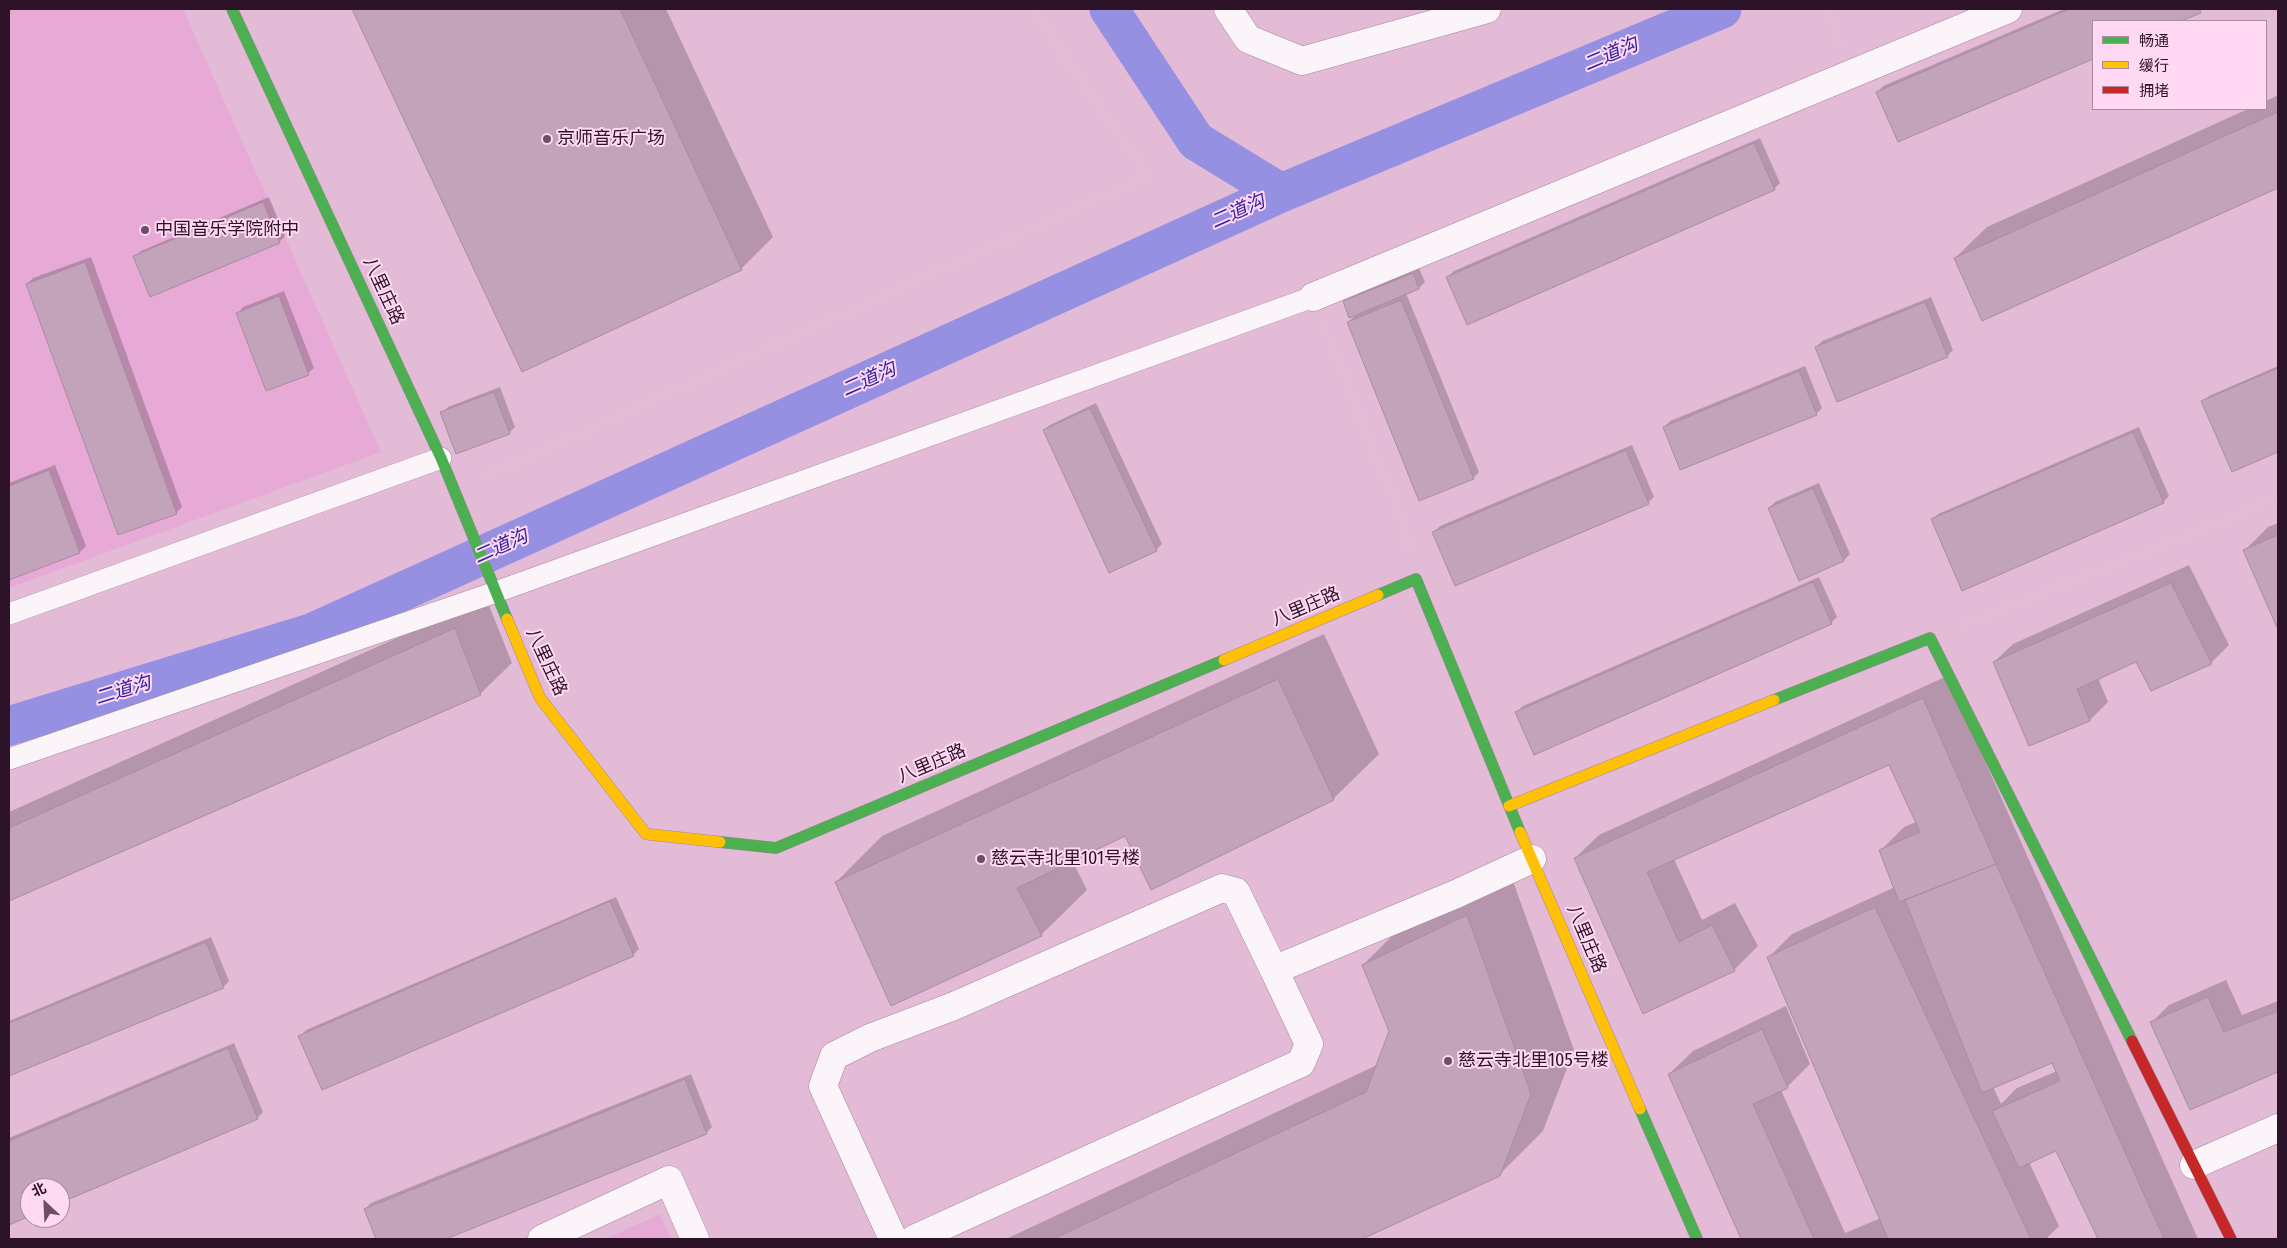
<!DOCTYPE html>
<html>
<head>
<meta charset="utf-8">
<style>
	body { margin:0 }
	#map { position:relative; width:2287px; height:1248px; overflow:hidden; background:#e3bbd7; font-family:"Fira Sans Condensed","Noto Sans SC",sans-serif }
	canvas { display:block }
	.frame { position:absolute; inset:0; border:10px solid #2d1327; pointer-events:none }
	.legend { position:absolute; left:2092px; top:20px; width:175px; height:90px; box-sizing:border-box; background:#ffd9f3; border:1px solid #ab8aa1; margin:0; padding:6px 9px; list-style:none; font-size:15px; color:#2d1327 }
	.legend li { display:flex; align-items:center; gap:10px; height:25px }
	.legend b { width:25px; border:1px solid #ab8aa1 }
	.north { position:absolute; left:20px; top:1178px; width:50px; height:50px; box-sizing:border-box; background:#ffd9f3; border:1px solid #ab8aa1; border-radius:50%; rotate:335deg; font-size:14px; font-weight:700; line-height:20px; text-align:center; color:#2d1327 }
	.north::after { content:''; display:block; margin:auto; width:18px; height:22px; background:#6d4e65; clip-path:polygon(50% 0,100% 100%,50% 72%,0 100%) }
</style>
</head>
<body>
<div id="map">
<canvas width="2287" height="1248"></canvas>
<div class="frame"></div>
<ul class="legend">
<li><b style="height:6px;background:#4caf50"></b>畅通</li>
<li><b style="height:6px;background:#ffc107"></b>缓行</li>
<li><b style="height:6px;background:#c62828"></b>拥堵</li>
</ul>
<div class="north">北</div>
</div>
<script>
const c = document.querySelector('canvas').getContext('2d');
c.lineJoin = 'round';
function fillPath(path, color) { c.fillStyle = color; c.fill(path, 'evenodd'); }
const poly = rows => new Path2D(rows.map(r => 'M' + r).join(''));
function strokePath(path, color, width, dash) { c.strokeStyle = color; c.lineWidth = width; c.lineCap = dash ? 'butt' : 'round'; c.setLineDash(dash || []); c.stroke(path); }
function label(font, color, halo, rows, align = 'center') {
  c.font = font + ' "Fira Sans Condensed","Noto Sans SC",sans-serif'; c.lineWidth = 4; c.setLineDash([]); c.textBaseline = 'middle'; c.strokeStyle = halo; c.fillStyle = color; for (const [text, x, y, turn = 0] of rows) {
    c.save(); c.translate(x, y); c.rotate((+turn || 0) * Math.PI / 180); c.textAlign = isNaN(turn) ? turn : align; if (halo) c.strokeText(text, 0, 0); c.fillText(text, 0, 0); c.restore();
  }
}
fillPath(poly([
	[9,9,183,9,381,452,9,588],
	[660,1214,671,1239,605,1239]
]), '#e7aad6');
fillPath(poly([
	[354,9,666,9,773,237,741,269,522,371],
	[2064,9,2203,9,2178,21,2093,21,2093,57,1898,141,1878,92,1883,86],
	[2278,95,2278,186,1983,319,1955,258,1987,227,2248,109,2266,109,2266,101],
	[1760,138,1780,183,1774,189,1448,277,1454,271],
	[269,197,285,236,279,242,135,257,141,251],
	[91,257,182,507,176,513,27,284,33,278],
	[1419,268,1425,282,1419,288,1406,293,1479,472,1473,478,1348,322,1357,314,1344,301,1350,296],
	[284,291,314,368,308,373,238,313,243,307],
	[1931,297,1953,350,1947,356,1816,347,1822,341],
	[1805,366,1822,408,1816,414,1664,427,1670,421],
	[2278,366,2278,451,2233,470,2203,402,2209,396],
	[500,387,515,427,509,433,442,413,448,407],
	[1096,403,1162,544,1156,550,1044,430,1050,425],
	[2139,427,2169,496,2163,502,1932,520,1938,514],
	[1632,445,1654,497,1648,503,1434,532,1440,526],
	[55,465,86,546,80,552,9,579,9,483],
	[1819,483,1850,554,1844,560,1800,579,1769,508,1775,502],
	[2278,523,2278,627,2244,551,2268,527],
	[2189,565,2229,645,2211,663,2137,660,2098,678,2108,702,2090,720,2030,744,1994,662,2013,644],
	[1819,577,1837,617,1831,623,1517,712,1523,706],
	[486,598,512,663,480,694,9,900,9,812],
	[1324,634,1379,754,1333,799,1125,834,1072,860,1087,890,1041,935,836,882,882,836],
	[1947,676,2198,1239,2100,1239,2057,1149,2029,1162,2059,1226,2046,1239,1743,1239,1669,1074,1693,1051,1786,1006,1810,1064,1787,1087,1781,1090,1845,1233,1881,1218,1769,957,1792,934,1895,887,1880,851,1904,827,1916,822,1890,763,1674,859,1702,920,1735,903,1758,946,1734,970,1644,1012,1575,858,1599,835],
	[2053,1061,2057,1071,2017,1088,2001,1104,1993,1087],
	[1510,873,1574,1050,1543,1131,1499,1175,1359,1239,1006,1239,1377,1065,1390,1031,1363,965,1407,921],
	[616,897,639,949,633,955,300,1036,306,1030],
	[211,937,229,981,223,987,9,1075,9,1021],
	[2226,980,2242,1015,2278,1001,2278,1071,2191,1109,2151,1023,2169,1005],
	[234,1043,263,1112,257,1118,60,1202,60,1188,30,1188,30,1214,9,1223,9,1138],
	[691,1074,712,1127,706,1133,443,1239,377,1239,365,1209,371,1203]
]), '#0003');
strokePath(poly([
	[1109,9,1196,141,1281,193],
	[9,726,311,633,1281,193,1722,9]
]), '#9690e2', 39);
const building = poly([
	[352,9,620,9,742,270,522,372,352,9],
	[2069,9,2199,9,2201,13,2181,21,2093,21,2093,59,1898,142,1876,92,2069,9],
	[2278,112,2278,188,1982,321,1954,258,2278,112],
	[1754,143,1775,190,1467,325,1446,277,1754,143],
	[263,202,280,243,150,297,133,256,263,202],
	[85,262,177,514,118,535,26,284,85,262],
	[1413,273,1419,289,1349,318,1343,301,1413,273],
	[279,296,309,375,266,391,236,313,279,296],
	[1401,300,1474,479,1419,501,1347,322,1401,300],
	[1925,302,1948,357,1837,402,1815,347,1925,302],
	[2278,368,2278,452,2232,472,2201,401,2278,368],
	[1799,371,1817,415,1680,470,1663,427,1799,371],
	[494,392,510,434,456,454,440,412,494,392],
	[1090,408,1157,551,1109,573,1043,430,1090,408],
	[2133,432,2164,503,1962,591,1931,519,2133,432],
	[1626,450,1649,504,1455,586,1432,532,1626,450],
	[49,470,80,553,9,580,9,486,49,470],
	[1813,488,1844,561,1799,581,1768,508,1813,488],
	[2278,535,2278,630,2243,550,2278,535],
	[1813,582,1832,624,1534,755,1515,712,1813,582],
	[2171,583,2212,664,2151,691,2136,662,2077,689,2090,721,2029,746,1993,662,2171,583],
	[455,628,481,695,9,901,9,828,455,628],
	[1278,679,1334,800,1151,890,1125,836,1017,888,1042,936,891,1006,835,882,1278,679],
	[1923,698,1996,864,1899,902,1879,850,1920,832,1889,765,1647,872,1679,942,1712,925,1735,971,1643,1014,1574,858,1923,698],
	[1996,864,2164,1239,2098,1239,2056,1151,2019,1168,1992,1111,2060,1081,2052,1063,1982,1093,1905,900,1996,864],
	[610,901,634,956,322,1090,298,1036,610,901],
	[1875,907,2031,1239,1888,1239,1767,957,1875,907],
	[1467,915,1531,1094,1500,1176,1362,1239,1053,1239,1366,1092,1389,1031,1362,965,1467,915],
	[206,942,224,988,9,1076,9,1023,206,942],
	[2208,997,2224,1032,2278,1011,2278,1072,2190,1110,2150,1022,2208,997],
	[1762,1029,1788,1088,1753,1104,1814,1239,1741,1239,1668,1074,1762,1029],
	[228,1048,258,1119,60,1203,60,1188,30,1188,30,1216,9,1225,9,1141,228,1048],
	[685,1079,707,1134,446,1239,376,1239,364,1209,685,1079]
]);
fillPath(building, '#c2a3b9');
strokePath(building, '#a98ba0', 1);
const lane = poly([
	[9,614,441,458],
	[9,759,496,592,1313,297]
]);
const street = poly([
	[1228,9,1248,39,1302,61,1487,9],
	[1313,297,2008,9],
	[2194,1165,2278,1128],
	[542,1239,669,1180,695,1239],
	[893,1239,823,1086,834,1056,870,1038,954,1006,1222,888,1236,892,1274,970,1456,894,1532,859],
	[914,1239,1301,1063,1309,1044,1274,970]
]);
const fast = poly([
	[232,9,441,458,507,619],
	[1378,595,1416,579,1520,832],
	[1774,700,1930,638,2132,1041],
	[720,842,776,848,1224,660],
	[1640,1109,1697,1239]
]);
const slow = poly([
	[507,619,540,698,646,834,720,842],
	[1224,660,1378,595],
	[1509,806,1774,700],
	[1520,832,1640,1109]
]);
const jam = poly([
	[2132,1041,2231,1239]
]);
strokePath(lane, '#a5879d', 22);
strokePath(street, '#a5879d', 29);
strokePath(fast, '#a5879d', 12);
strokePath(slow, '#a5879d', 12);
strokePath(jam, '#a5879d', 12);
strokePath(poly([
	[1826,9,1840,42],
	[2265,9,2278,39],
	[1325,327,1405,529,1409,548],
	[484,477,1148,176,1032,9],
	[1961,626,2278,499]
]), '#daccd5', 3, [1, 4]);
strokePath(lane, '#fbf5f9', 21);
strokePath(street, '#fbf5f9', 28);
strokePath(fast, '#4caf50', 11);
strokePath(slow, '#ffc107', 11);
strokePath(jam, '#c62828', 11);
for (const [x, y, r, color] of [
	[547,139,5,"#6d4e65"],
	[145,230,5,"#6d4e65"],
	[981,859,5,"#6d4e65"],
	[1448,1061,5,"#6d4e65"]
]) { const dot = new Path2D(); dot.arc(x, y, r, 0, 2 * Math.PI); c.fillStyle = color; c.fill(dot); strokePath(dot, '#ffd9f3', 2); }
label('18px', '#2d1327', '#ffd9f3', [
	["京师音乐广场",557,139],
	["中国音乐学院附中",155,230],
	["慈云寺北里101号楼",991,859],
	["慈云寺北里105号楼",1458,1061]
], 'left');
label('18px', '#2d1327', '#ffd9f3', [
	["八里庄路",383,291,65],
	["八里庄路",1306,607,-23],
	["八里庄路",546,662,65],
	["八里庄路",932,764,-23],
	["八里庄路",1586,939,67]
]);
label('italic 19px', '#31219e', '#ffd9f3', [
	["二道沟",1611,55,-23],
	["二道沟",1238,212,-24],
	["二道沟",869,380,-24],
	["二道沟",501,547,-24],
	["二道沟",123,691,-17]
]);
</script>
</body>
</html>
